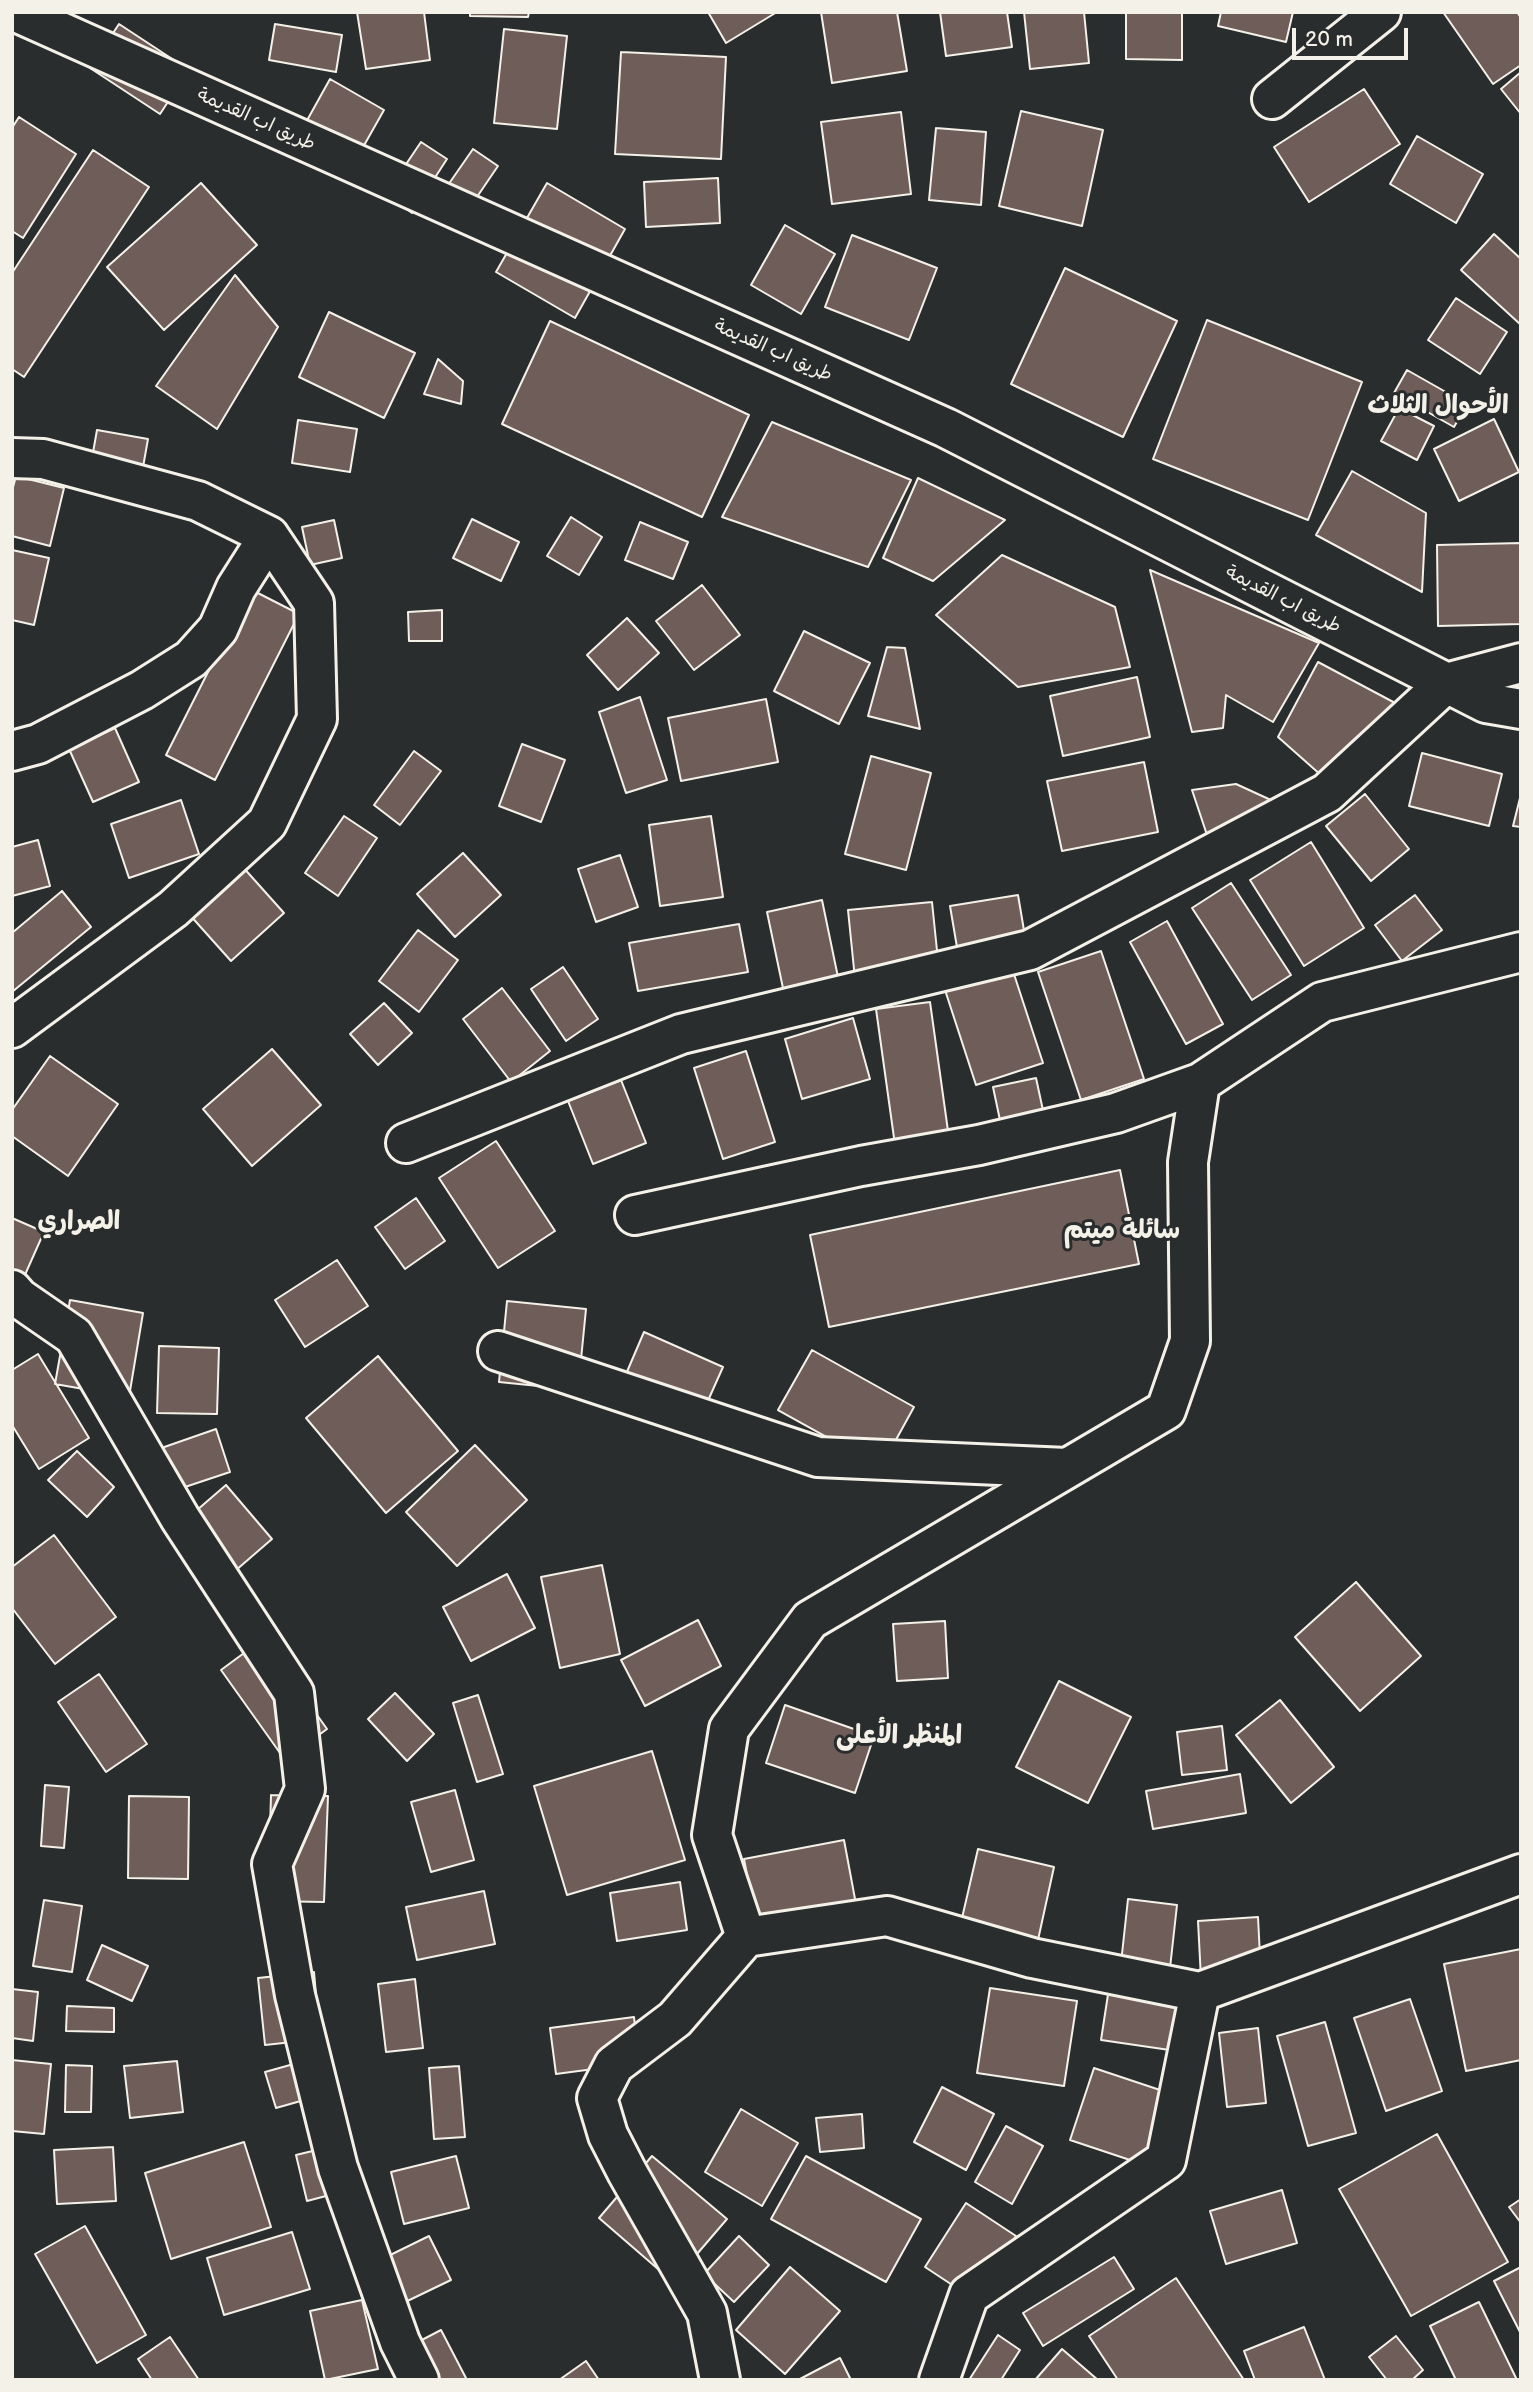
<!DOCTYPE html>
<html>
<head>
<meta charset="utf-8">
<style>
	body { margin:0 }
	#map { position:relative; width:1533px; height:2392px; overflow:hidden; background:#2a2d2e; font-family:"Balsamiq Sans",sans-serif }
	canvas { display:block }
	.frame { position:absolute; inset:0; border:14px solid #f4f1e8; pointer-events:none }
	.scale { position:absolute; left:1292px; top:28px; width:116px; height:32px; box-sizing:border-box; border:4px solid #f4f1e8; border-top:0; padding-left:9px; font-size:21px; line-height:24px; white-space:nowrap; color:#f4f1e8; -webkit-text-stroke:5px #2a2d2e; paint-order:stroke }
</style>
</head>
<body>
<div id="map">
<canvas width="1533" height="2392"></canvas>
<div class="frame"></div>
<div class="scale">20 m</div>
</div>
<script>
const c = document.querySelector('canvas').getContext('2d');
c.lineJoin = 'round';
function fillPath(path, color) { c.fillStyle = color; c.fill(path, 'evenodd'); }
const poly = rows => new Path2D(rows.map(r => 'M' + r).join(''));
function strokePath(path, color, width, dash) { c.strokeStyle = color; c.lineWidth = width; c.lineCap = dash ? 'butt' : 'round'; c.setLineDash(dash || []); c.stroke(path); }
function label(font, color, halo, rows, align = 'center') {
  c.font = font + ' "Balsamiq Sans","Playpen Sans Arabic",sans-serif'; c.lineWidth = 6; c.setLineDash([]); c.textBaseline = 'middle'; c.strokeStyle = halo; c.fillStyle = color; for (const [text, x, y, turn = 0] of rows) {
    c.save(); c.translate(x, y); c.rotate((+turn || 0) * Math.PI / 180); c.textAlign = isNaN(turn) ? turn : align; if (halo) c.strokeText(text, 0, 0); c.fillText(text, 0, 0); c.restore();
  }
}
const building = poly([
	[357,12,424,12,430,60,366,69,357,12],
	[470,12,529,12,528,17,470,16,470,12],
	[708,12,777,12,726,43,708,12],
	[821,12,897,12,907,71,832,83,821,12],
	[940,12,1007,12,1012,47,946,56,940,12],
	[1024,12,1084,12,1089,63,1030,69,1024,12],
	[1126,12,1182,12,1182,60,1126,59,1126,12],
	[1221,12,1293,12,1286,42,1218,26,1221,12],
	[1443,12,1517,12,1521,18,1521,65,1493,84,1443,12],
	[119,24,189,70,160,114,90,68,119,24],
	[275,24,342,35,336,72,269,60,275,24],
	[504,29,567,36,557,129,494,123,504,29],
	[621,52,726,57,721,159,615,154,621,52],
	[1521,72,1521,114,1501,89,1521,72],
	[330,79,384,110,349,172,295,142,330,79],
	[1364,89,1400,144,1309,202,1274,147,1364,89],
	[1021,111,1103,130,1082,226,999,206,1021,111],
	[901,112,911,194,832,204,821,122,901,112],
	[19,117,76,154,23,238,12,231,12,128,19,117],
	[936,128,986,132,981,205,929,200,936,128],
	[1417,136,1483,174,1456,223,1390,184,1417,136],
	[421,142,447,159,412,213,386,194,421,142],
	[473,149,498,166,464,216,439,198,473,149],
	[93,150,149,187,24,377,12,369,12,273,93,150],
	[718,178,720,223,646,227,644,182,718,178],
	[201,183,257,245,164,330,107,267,201,183],
	[547,183,625,229,575,318,496,272,547,183],
	[785,225,835,254,801,314,751,285,785,225],
	[1494,234,1521,259,1521,325,1461,270,1494,234],
	[852,235,937,268,909,340,825,307,852,235],
	[1065,268,1177,321,1123,437,1011,384,1065,268],
	[235,275,278,327,217,429,156,386,235,275],
	[1456,298,1507,332,1480,374,1428,340,1456,298],
	[329,312,415,353,384,418,299,377,329,312],
	[1207,320,1362,382,1308,520,1153,459,1207,320],
	[550,321,749,415,702,517,502,424,550,321],
	[438,359,463,381,461,404,424,394,438,359],
	[1407,370,1467,404,1454,427,1394,393,1407,370],
	[1399,408,1434,426,1417,460,1381,441,1399,408],
	[1494,419,1519,472,1459,501,1434,449,1494,419],
	[298,420,357,429,350,472,292,463,298,420],
	[772,422,911,480,868,567,722,517,772,422],
	[97,430,148,439,140,484,89,475,97,430],
	[1352,471,1426,513,1422,592,1316,535,1352,471],
	[16,476,64,488,50,546,12,536,12,491,16,476],
	[918,478,1005,520,933,581,883,558,918,478],
	[571,517,602,537,579,575,547,556,571,517],
	[472,519,519,542,501,581,453,558,472,519],
	[334,520,342,558,310,565,302,527,334,520],
	[640,522,688,542,673,579,625,560,640,522],
	[1521,543,1521,624,1438,626,1437,545,1521,543],
	[12,550,49,558,34,625,12,620,12,550],
	[1002,555,1115,607,1130,667,1018,687,936,615,1002,555],
	[1150,570,1319,643,1273,722,1226,695,1223,728,1192,732,1150,570],
	[702,585,740,635,694,670,656,621,702,585],
	[250,589,299,614,215,780,166,755,250,589],
	[442,610,442,641,409,641,408,612,442,610],
	[627,618,659,653,618,690,587,655,627,618],
	[804,631,870,663,839,724,774,691,804,631],
	[887,647,905,648,920,729,868,716,887,647],
	[1318,662,1397,704,1322,776,1278,737,1318,662],
	[1137,677,1150,737,1063,756,1050,696,1137,677],
	[640,697,667,780,626,793,599,712,640,697],
	[766,699,778,762,681,781,668,718,766,699],
	[115,728,139,782,93,802,69,749,115,728],
	[522,744,565,760,541,822,499,806,522,744],
	[414,751,441,771,400,825,374,805,414,751],
	[1422,753,1502,774,1489,826,1409,806,1422,753],
	[871,756,931,773,906,870,845,854,871,756],
	[1144,762,1158,832,1062,851,1047,781,1144,762],
	[1236,784,1297,812,1213,853,1192,790,1236,784],
	[1365,794,1409,849,1371,881,1326,826,1365,794],
	[1521,794,1521,827,1513,826,1521,794],
	[181,800,199,854,129,878,111,824,181,800],
	[344,816,377,838,338,896,305,873,344,816],
	[711,816,723,897,660,906,649,825,711,816],
	[38,840,50,886,12,896,12,847,38,840],
	[1311,842,1364,928,1304,966,1250,880,1311,842],
	[463,853,501,895,455,937,417,894,463,853],
	[620,855,638,907,596,922,578,869,620,855],
	[233,856,284,913,231,961,180,904,233,856],
	[1231,883,1291,975,1252,1000,1192,908,1231,883],
	[62,891,91,927,12,992,12,933,62,891],
	[1018,895,1027,948,959,959,950,906,1018,895],
	[1415,895,1442,930,1402,961,1375,925,1415,895],
	[822,900,839,982,784,993,767,912,822,900],
	[932,902,939,970,855,979,848,910,932,902],
	[1167,921,1223,1024,1186,1044,1130,942,1167,921],
	[739,924,748,972,638,991,629,943,739,924],
	[418,930,458,960,419,1012,379,981,418,930],
	[1101,951,1144,1079,1081,1100,1038,972,1101,951],
	[563,967,598,1019,566,1041,531,989,563,967],
	[1012,968,1043,1063,976,1085,945,990,1012,968],
	[502,988,550,1051,511,1082,463,1019,502,988],
	[930,1002,949,1138,895,1145,876,1009,930,1002],
	[384,1003,412,1033,378,1065,350,1034,384,1003],
	[853,1018,870,1079,802,1099,785,1039,853,1018],
	[272,1049,321,1105,252,1166,203,1109,272,1049],
	[746,1051,775,1142,723,1159,694,1068,746,1051],
	[50,1056,118,1104,68,1176,12,1136,12,1110,50,1056],
	[1036,1078,1044,1115,1001,1125,993,1087,1036,1078],
	[621,1080,646,1143,593,1164,568,1101,621,1080],
	[496,1141,555,1231,498,1268,439,1178,496,1141],
	[1120,1170,1139,1264,829,1327,810,1235,1120,1170],
	[416,1198,445,1241,405,1269,375,1227,416,1198],
	[12,1218,44,1232,20,1286,12,1283,12,1218],
	[337,1260,368,1306,305,1347,275,1300,337,1260],
	[70,1300,143,1313,129,1397,55,1384,70,1300],
	[507,1301,586,1309,578,1390,499,1382,507,1301],
	[644,1332,723,1367,698,1423,620,1388,644,1332],
	[159,1346,219,1348,217,1414,157,1413,159,1346],
	[812,1350,914,1407,881,1467,778,1410,812,1350],
	[38,1354,89,1438,39,1469,12,1425,12,1370,38,1354],
	[378,1356,458,1451,386,1513,306,1418,378,1356],
	[216,1429,230,1472,164,1494,150,1452,216,1429],
	[475,1445,527,1500,457,1566,406,1512,475,1445],
	[77,1451,114,1487,87,1517,48,1480,77,1451],
	[226,1485,272,1539,213,1590,167,1536,226,1485],
	[54,1535,116,1617,55,1664,12,1608,12,1567,54,1535],
	[602,1565,620,1654,560,1668,541,1577,602,1565],
	[507,1574,535,1628,471,1661,443,1607,507,1574],
	[1356,1582,1421,1656,1360,1711,1295,1637,1356,1582],
	[698,1620,721,1666,645,1706,621,1660,698,1620],
	[945,1621,948,1678,897,1681,893,1624,945,1621],
	[263,1639,327,1729,285,1760,221,1670,263,1639],
	[99,1674,147,1744,106,1772,58,1702,99,1674],
	[1059,1681,1131,1717,1088,1803,1016,1767,1059,1681],
	[395,1693,434,1734,407,1761,368,1719,395,1693],
	[478,1695,503,1774,477,1782,453,1703,478,1695],
	[1280,1700,1334,1767,1291,1803,1236,1735,1280,1700],
	[785,1705,874,1736,855,1793,766,1763,785,1705],
	[1222,1726,1227,1770,1182,1775,1177,1732,1222,1726],
	[652,1751,685,1860,567,1895,534,1786,652,1751],
	[1240,1774,1246,1813,1153,1829,1146,1791,1240,1774],
	[45,1785,69,1787,64,1848,41,1846,45,1785],
	[455,1790,474,1860,431,1872,411,1802,455,1790],
	[271,1795,328,1796,324,1902,268,1901,271,1795],
	[129,1796,189,1797,188,1879,128,1878,129,1796],
	[844,1840,858,1915,758,1934,744,1859,844,1840],
	[978,1849,1054,1867,1036,1949,959,1931,978,1849],
	[680,1882,687,1930,617,1941,610,1893,680,1882],
	[484,1891,495,1944,417,1960,406,1907,484,1891],
	[1128,1899,1177,1905,1170,1968,1121,1963,1128,1899],
	[44,1900,82,1906,72,1972,33,1966,44,1900],
	[1258,1917,1261,1976,1201,1979,1198,1921,1258,1917],
	[102,1945,148,1966,132,2001,87,1980,102,1945],
	[1521,1949,1521,2060,1466,2071,1444,1964,1521,1949],
	[314,1972,320,2039,265,2045,258,1978,314,1972],
	[1111,1975,1207,1990,1197,2054,1101,2040,1111,1975],
	[415,1979,423,2048,386,2052,378,1984,415,1979],
	[990,1988,1077,2001,1064,2086,977,2073,990,1988],
	[12,1989,38,1992,33,2041,12,2038,12,1989],
	[1410,1999,1442,2091,1386,2111,1354,2018,1410,1999],
	[67,2006,114,2008,114,2032,66,2031,67,2006],
	[634,2017,639,2063,556,2074,550,2028,634,2017],
	[1325,2022,1356,2133,1308,2146,1277,2036,1325,2022],
	[1258,2028,1266,2103,1227,2107,1219,2033,1258,2028],
	[326,2055,336,2091,276,2108,265,2072,326,2055],
	[12,2060,51,2064,44,2134,12,2131,12,2060],
	[177,2061,183,2112,130,2118,124,2066,177,2061],
	[66,2065,92,2066,91,2112,65,2112,66,2065],
	[459,2066,465,2137,434,2139,429,2068,459,2066],
	[1094,2068,1169,2093,1145,2165,1070,2140,1094,2068],
	[942,2087,994,2114,966,2170,914,2142,942,2087],
	[741,2109,798,2143,762,2206,705,2172,741,2109],
	[862,2114,864,2148,820,2152,816,2118,862,2114],
	[1006,2126,1043,2146,1012,2204,975,2182,1006,2126],
	[1437,2134,1508,2262,1411,2316,1339,2189,1437,2134],
	[244,2142,271,2227,171,2259,145,2173,244,2142],
	[333,2146,345,2191,307,2201,296,2155,333,2146],
	[113,2147,116,2201,57,2204,54,2150,113,2147],
	[456,2156,469,2208,404,2224,391,2172,456,2156],
	[652,2156,727,2219,673,2282,599,2218,652,2156],
	[806,2156,921,2219,886,2282,771,2219,806,2156],
	[1282,2190,1297,2243,1226,2264,1210,2211,1282,2190],
	[1521,2199,1521,2223,1509,2207,1521,2199],
	[966,2203,1016,2236,975,2300,925,2267,966,2203],
	[85,2226,146,2335,97,2363,35,2254,85,2226],
	[292,2232,310,2289,224,2315,207,2258,292,2232],
	[429,2236,451,2280,397,2306,376,2262,429,2236],
	[739,2236,769,2265,734,2302,704,2274,739,2236],
	[1114,2257,1134,2289,1043,2346,1023,2313,1114,2257],
	[790,2267,840,2311,785,2374,736,2330,790,2267],
	[1521,2267,1521,2334,1494,2281,1521,2267],
	[1176,2278,1244,2380,1118,2380,1089,2336,1176,2278],
	[362,2300,378,2369,325,2380,310,2311,362,2300],
	[1479,2302,1517,2380,1456,2380,1430,2326,1479,2302],
	[1304,2327,1325,2380,1255,2380,1244,2351,1304,2327],
	[441,2330,467,2380,409,2380,395,2354,441,2330],
	[998,2335,1020,2350,1001,2380,969,2380,998,2335],
	[1396,2336,1423,2370,1412,2380,1387,2380,1369,2357,1396,2336],
	[170,2337,199,2380,152,2380,138,2359,170,2337],
	[1062,2349,1098,2380,1035,2380,1062,2349],
	[840,2358,851,2380,798,2380,840,2358],
	[586,2361,599,2380,559,2380,586,2361]
]);
fillPath(building, '#6f5d5a');
strokePath(building, '#f4f1e8', 2);
const minor = poly([
	[16,12,946,428,1486,703,1521,709],
	[1272,99,1381,12],
	[12,458,43,459,198,501,269,536,314,603,317,719,267,823,173,909,12,1028],
	[12,751,38,744,142,690,191,659,218,629,236,588,269,536],
	[406,1143,681,1034,1030,950,1327,793,1446,683,1521,663],
	[635,1215,861,1166,979,1145,1116,1113,1200,1083],
	[12,1290,19,1298,74,1336,180,1518,294,1693,305,1789,272,1864,295,1995,338,2168,400,2342,419,2380],
	[498,1351,818,1457,1067,1468],
	[746,1937,712,1835,729,1729,810,1620,1166,1410,1190,1341,1188,1162,1200,1083,1322,1002,1521,952],
	[720,2380,707,2313,627,2172,608,2135,597,2098,614,2065,675,2019,746,1937,887,1916,1032,1958,1200,1992,1521,1874],
	[939,2380,969,2295,1166,2160,1200,1992]
]);
strokePath(minor, '#f4f1e8', 44);
strokePath(minor, '#2a2d2e', 38);
label('19px', '#f4f1e8', '#2a2d2e', [
	["طريق اب القديمة",256,120,24],
	["طريق اب القديمة",773,351,24],
	["طريق اب القديمة",1283,600,27]
]);
label('bold 26px', '#f4f1e8', '#2a2d2e', [
	["الأحوال الثلاث",1438,406],
	["الصراري",79,1222],
	["سائلة ميتم",1122,1231],
	["المنظر الأعلى",899,1736]
]);
</script>
</body>
</html>
